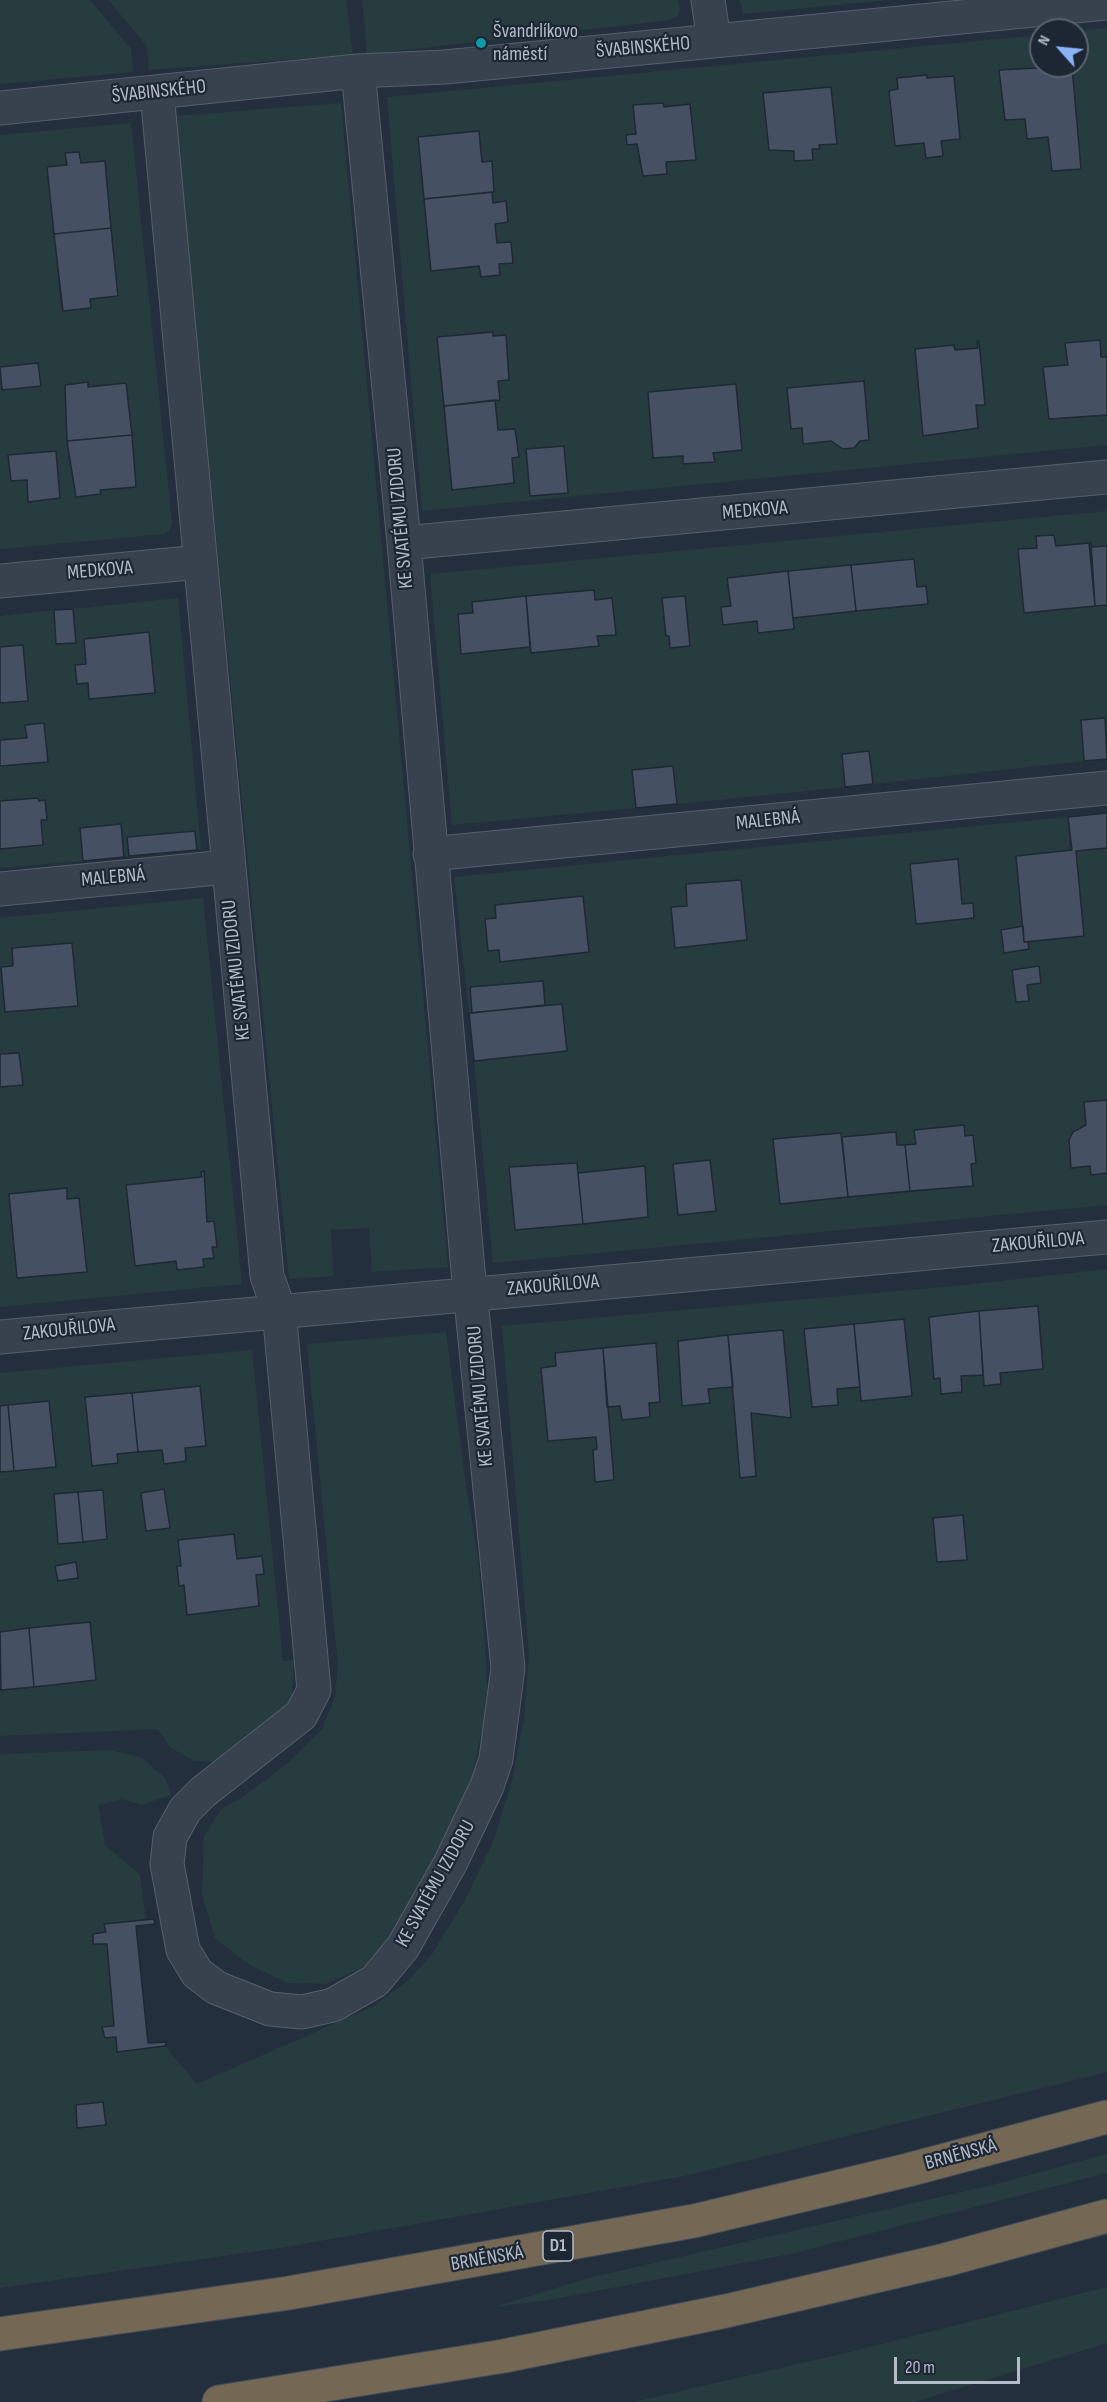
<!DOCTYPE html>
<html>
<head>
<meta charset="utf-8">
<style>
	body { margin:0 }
	#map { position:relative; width:1107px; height:2402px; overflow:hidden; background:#242f3e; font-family:"Sofia Sans Condensed",sans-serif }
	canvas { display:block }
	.north { position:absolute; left:1029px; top:18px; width:60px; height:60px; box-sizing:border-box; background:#1d2633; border:2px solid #59626f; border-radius:50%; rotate:297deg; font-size:16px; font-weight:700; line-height:24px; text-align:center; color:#b4bcc9 }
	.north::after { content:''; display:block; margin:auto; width:21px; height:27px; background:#8ab4f8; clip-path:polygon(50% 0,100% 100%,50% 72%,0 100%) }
	.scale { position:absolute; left:894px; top:2357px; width:126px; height:27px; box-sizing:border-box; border:3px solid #b4bcc9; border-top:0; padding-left:8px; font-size:18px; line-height:21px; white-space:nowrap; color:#b4bcc9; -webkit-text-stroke:4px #1d2633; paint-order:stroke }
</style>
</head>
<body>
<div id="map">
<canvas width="1107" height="2402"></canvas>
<div class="north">N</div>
<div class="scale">20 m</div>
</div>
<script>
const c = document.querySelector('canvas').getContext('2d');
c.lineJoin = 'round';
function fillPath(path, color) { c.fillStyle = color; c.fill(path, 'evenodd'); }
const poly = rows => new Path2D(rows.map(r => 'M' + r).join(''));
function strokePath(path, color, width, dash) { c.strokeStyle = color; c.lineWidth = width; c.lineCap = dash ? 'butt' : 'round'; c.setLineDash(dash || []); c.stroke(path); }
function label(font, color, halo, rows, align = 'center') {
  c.font = font + ' "Sofia Sans Condensed",sans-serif'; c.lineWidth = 4.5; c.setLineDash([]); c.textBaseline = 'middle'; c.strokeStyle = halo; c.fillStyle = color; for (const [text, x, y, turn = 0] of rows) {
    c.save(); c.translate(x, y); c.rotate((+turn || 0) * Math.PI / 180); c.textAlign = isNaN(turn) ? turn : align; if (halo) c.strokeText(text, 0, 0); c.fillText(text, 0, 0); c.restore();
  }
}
fillPath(poly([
	[0,0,90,0,131,49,133,72,0,84],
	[108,0,346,0,353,55,149,70,147,46],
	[362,0,678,0,680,10,677,17,663,21,367,54],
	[740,0,888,0,743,14],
	[1107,28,1107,357,1101,357,1100,340,1065,343,1068,365,1043,367,1073,418,1107,415,1107,445,422,511,387,97,1041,35,1043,67,999,71,1005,120,1025,119,1027,139,1048,137,1052,171,1081,169,1072,66,1077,66,1077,31],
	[927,75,927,78,954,76,960,139,941,141,926,158,924,143,895,146,889,91,898,89,897,79],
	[831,87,837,144,819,145,820,149,812,149,812,160,795,161,794,151,769,150,763,93],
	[663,103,664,107,690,104,696,159,666,162,666,174,639,164,637,144,627,145,626,135,636,134,633,105],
	[479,132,482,162,492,161,493,203,505,201,495,224,497,243,512,263,499,264,500,275,481,277,479,266,431,271,418,137],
	[492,332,493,336,506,335,509,380,498,381,500,399,495,400,498,430,515,429,519,457,512,458,514,483,452,490,437,337],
	[977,341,985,404,976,405,978,427,923,436,915,349,954,345,955,350,978,348],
	[864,382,869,440,860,441,854,448,843,449,831,441,804,444,802,428,791,429,787,388],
	[736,385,742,450,713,453,714,462,684,464,683,456,653,458,648,392],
	[564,446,568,493,531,496,526,450],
	[341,103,448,1267,372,1272,369,1228,331,1230,333,1276,289,1279,175,116],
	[131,123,172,524,169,531,165,534,0,549,0,373,2,390,41,386,38,363,0,367,0,135],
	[79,152,81,163,105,161,118,296,90,299,90,308,63,311,60,301,48,167,67,165,65,153],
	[87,382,88,387,126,383,136,487,100,490,69,465,65,417,68,416,65,385],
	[56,451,60,498,28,501,27,480,11,481,8,455],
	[1107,511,1107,546,1092,547,1091,542,1056,546,1054,535,1036,536,1037,548,1018,550,1024,613,1107,605,1107,738,1105,718,1081,720,1084,761,873,784,869,751,842,754,845,787,677,804,673,766,633,770,636,808,452,825,430,574],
	[914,559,917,587,926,586,927,604,793,618,794,629,758,633,757,621,723,625,722,607,731,606,728,578],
	[593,590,595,600,612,598,616,634,597,636,598,646,532,653,530,647,461,654,458,615,473,613,472,602],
	[685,596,690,646,670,648,669,636,665,636,662,598],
	[178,598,201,849,197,850,195,832,128,838,129,856,124,857,121,824,81,828,83,861,0,868,0,849,41,820,46,820,45,800,39,801,38,798,0,801,0,766,48,762,44,723,25,725,27,738,0,740,0,703,28,701,23,645,0,647,0,616,54,610,56,644,76,643,73,609],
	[149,632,154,693,90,699,88,683,77,684,75,666,86,664,84,639],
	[1068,817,1070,851,1023,926,1001,930,1005,953,1029,949,1028,942,1084,936,1076,851,1107,848,1107,1100,1084,1102,1086,1125,1074,1131,1069,1140,1071,1167,1090,1166,1091,1175,1107,1173,1107,1205,493,1263,474,1061,566,1051,562,1004,545,1005,542,981,470,987,472,1013,469,1013,454,877],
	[958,859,962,904,973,903,974,918,917,923,910,864],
	[741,880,747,940,675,948,687,906,687,884],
	[495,905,500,962,499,950,488,951,485,919,496,918],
	[1039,967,1027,985,1029,1000,1016,1002,1012,970],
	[964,1125,965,1136,973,1135,976,1163,971,1164,973,1186,780,1204,841,1133,842,1137,895,1132,897,1145,916,1144,915,1130],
	[710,1160,716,1211,678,1215,673,1165],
	[577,1163,578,1173,645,1166,648,1217,516,1230,509,1167],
	[203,898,242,1284,0,1307,0,1087,23,1084,19,1053,0,1054,0,918],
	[72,943,78,1006,5,1012,1,968,13,966,12,948],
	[203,1171,207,1222,214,1222,217,1247,212,1247,214,1258,203,1259,177,1270,176,1261,135,1265,126,1185,202,1177],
	[66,1188,67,1199,79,1198,84,1271,17,1278,9,1194],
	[1107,1269,1107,2072,684,2176,286,2247,0,2288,0,1754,110,1750,142,1758,165,1778,171,1795,141,1805,123,1799,98,1805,105,1845,140,1875,146,1919,104,1924,106,1932,93,1934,93,1944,107,1944,114,2026,103,2027,105,2038,116,2037,117,2052,165,2046,197,2084,374,2006,409,1980,432,1954,465,1900,493,1842,512,1781,524,1718,529,1654,502,1326,965,1285],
	[1038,1306,1000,1373,1001,1384,984,1386,983,1375,961,1376,962,1392,941,1394,940,1378,934,1379,929,1317],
	[904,1319,912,1396,861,1401,860,1387,837,1389,838,1405,812,1407,804,1329],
	[782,1330,791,1418,751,1413,733,1387,708,1389,710,1403,682,1406,678,1341],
	[656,1344,660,1402,649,1403,650,1416,622,1420,620,1406,607,1407,614,1480,596,1482,593,1450,597,1449,596,1437,548,1440,542,1369,556,1366,555,1353],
	[963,1516,967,1559,937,1562,933,1518],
	[103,2102,106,2125,77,2128,76,2106],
	[446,1332,466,1486,478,1557,485,1646,488,1702,469,1791,397,1929,367,1965,326,1984,287,1983,246,1963,215,1938,202,1895,204,1836,222,1808,243,1797,288,1763,322,1729,335,1697,338,1666,307,1344],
	[252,1350,283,1661,294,1660,292,1696,274,1723,221,1762,194,1761,171,1748,158,1729,0,1736,0,1680,1,1690,96,1680,90,1622,0,1632,0,1472,56,1467,49,1401,0,1406,0,1373],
	[200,1386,206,1446,185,1448,186,1461,164,1464,162,1450,117,1454,118,1463,85,1397],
	[164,1489,169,1528,146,1531,142,1493],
	[103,1490,107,1539,58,1544,54,1494],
	[234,1534,237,1559,262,1556,264,1574,256,1575,259,1606,188,1615,184,1585,179,1585,177,1567,181,1566,178,1540],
	[76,1562,78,1578,58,1581,56,1566],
	[1107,2154,1107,2173,790,2254,549,2300,494,2307,589,2278,992,2185],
	[1107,2287,1107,2343,915,2402,633,2402,850,2352]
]), '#263c3f');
const building = poly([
	[1072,66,1081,169,1052,171,1048,137,1027,139,1025,119,1005,120,999,70,1072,66],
	[927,75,927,78,954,76,960,139,941,141,943,156,926,158,924,143,895,146,889,91,898,89,897,78,927,75],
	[831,87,837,144,819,145,820,149,812,149,813,160,794,161,794,151,769,150,763,93,831,87],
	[663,103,664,107,690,104,696,160,666,162,667,174,643,176,637,144,627,145,626,135,636,134,633,105,663,103],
	[479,131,482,162,492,161,494,192,424,199,418,137,479,131],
	[79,152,81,163,105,161,111,228,54,234,47,167,67,165,65,153,79,152],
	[492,192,493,203,506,201,508,222,495,224,497,243,511,242,513,263,499,264,500,275,481,277,479,266,431,271,424,199,492,192],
	[111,228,118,296,90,299,91,308,63,311,54,234,111,228],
	[493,332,493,336,506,335,509,380,498,381,500,400,444,406,437,337,493,332],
	[1100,340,1101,357,1107,357,1107,415,1049,419,1043,367,1068,365,1065,343,1100,340],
	[977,341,979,341,985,405,976,405,978,428,923,436,915,349,954,345,955,350,978,348,977,341],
	[38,363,41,386,2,390,0,367,38,363],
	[864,381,869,440,860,441,854,448,843,449,831,441,803,444,802,428,791,429,787,388,864,381],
	[88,382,88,387,126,383,132,435,67,441,65,385,88,382],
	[736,384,742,450,713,453,715,462,683,464,683,456,653,458,648,392,736,384],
	[495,400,498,430,515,429,519,457,512,458,514,483,452,490,444,406,495,400],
	[132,435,136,487,100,490,101,494,76,497,67,441,132,435],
	[564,446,568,493,530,496,526,449,564,446],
	[56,451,60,498,28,502,27,480,11,481,8,455,56,451],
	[1054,535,1056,546,1089,543,1095,606,1024,613,1018,549,1037,548,1036,536,1054,535],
	[1091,542,1092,547,1107,546,1107,605,1095,606,1091,542],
	[914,559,917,587,926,586,928,604,856,611,851,565,914,559],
	[851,565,856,611,793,618,788,571,851,565],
	[788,571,794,629,758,633,757,621,723,625,721,607,731,606,727,578,788,571],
	[594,590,595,600,612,598,616,635,597,636,599,646,531,653,526,596,594,590],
	[526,596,530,647,461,654,458,614,473,613,472,602,526,596],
	[685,596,690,646,670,648,669,636,666,636,662,598,685,596],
	[73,609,76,643,56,644,54,610,73,609],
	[149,632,155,693,89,699,88,683,77,684,75,665,86,664,84,639,149,632],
	[23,645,28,701,0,703,0,647,23,645],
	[1105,718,1107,759,1084,761,1081,720,1105,718],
	[44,723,48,762,0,766,0,740,27,738,25,725,44,723],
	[869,751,873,784,845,787,842,754,869,751],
	[673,766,677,804,636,808,632,770,673,766],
	[38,798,39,801,45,800,47,820,41,820,43,845,0,849,0,801,38,798],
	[1107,813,1107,848,1076,851,1084,936,1024,942,1016,856,1072,850,1068,817,1107,813],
	[121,824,124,857,83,861,80,828,121,824],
	[195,831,197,850,129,856,127,837,195,831],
	[958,859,962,904,973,903,974,918,916,924,910,864,958,859],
	[741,880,747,940,675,948,671,907,687,906,686,884,741,880],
	[583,896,589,952,500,962,499,950,488,951,485,919,496,918,495,905,583,896],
	[1023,926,1024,942,1028,942,1029,949,1004,953,1001,930,1023,926],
	[72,943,78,1006,5,1012,1,967,13,966,12,948,72,943],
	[1039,966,1041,983,1027,985,1029,1001,1016,1002,1012,970,1039,966],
	[543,981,545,1005,472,1013,470,987,543,981],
	[562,1004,567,1051,474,1061,469,1013,562,1004],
	[19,1053,23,1085,0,1087,0,1054,19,1053],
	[1107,1100,1107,1173,1091,1175,1090,1166,1071,1168,1069,1140,1073,1132,1086,1125,1084,1102,1107,1100],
	[964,1125,965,1136,973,1135,976,1163,971,1164,973,1186,910,1191,905,1145,916,1144,914,1130,964,1125],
	[896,1132,897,1145,905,1145,910,1191,848,1197,842,1137,896,1132],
	[841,1133,848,1197,780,1204,773,1139,841,1133],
	[710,1160,716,1211,678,1215,673,1164,710,1160],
	[577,1163,583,1224,515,1230,509,1167,577,1163],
	[645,1166,648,1217,583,1224,578,1173,645,1166],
	[204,1171,207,1222,214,1221,217,1247,212,1247,214,1258,203,1259,204,1267,177,1270,176,1261,135,1266,126,1185,202,1177,201,1172,204,1171],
	[67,1188,67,1199,79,1198,87,1272,17,1278,9,1194,67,1188],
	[1038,1306,1043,1369,1000,1373,1001,1384,984,1386,979,1311,1038,1306],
	[979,1311,983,1375,961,1376,962,1392,941,1394,940,1378,934,1379,929,1317,979,1311],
	[904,1319,912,1396,861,1401,854,1324,904,1319],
	[854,1324,860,1387,837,1389,838,1405,812,1407,804,1329,854,1324],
	[783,1330,791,1418,751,1413,756,1476,740,1478,728,1335,783,1330],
	[728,1335,733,1387,708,1389,710,1403,682,1406,678,1341,728,1335],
	[656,1343,660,1402,649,1403,650,1417,622,1420,620,1406,607,1407,603,1348,656,1343],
	[603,1348,614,1480,595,1482,593,1450,597,1449,596,1437,548,1441,541,1368,556,1366,555,1353,603,1348],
	[200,1386,206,1446,185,1448,186,1461,164,1464,162,1450,138,1452,132,1393,200,1386],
	[132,1393,138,1452,117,1454,118,1463,92,1466,85,1397,132,1393],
	[49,1401,56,1467,14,1471,8,1405,49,1401],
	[8,1405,14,1471,0,1472,0,1406,8,1405],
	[164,1489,170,1528,146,1531,141,1493,164,1489],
	[103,1490,107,1539,83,1542,78,1492,103,1490],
	[78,1492,83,1542,58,1544,54,1494,78,1492],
	[963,1515,967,1560,937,1562,933,1518,963,1515],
	[234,1534,237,1559,262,1556,264,1574,256,1575,259,1606,187,1615,184,1585,179,1586,177,1566,181,1566,178,1540,234,1534],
	[76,1562,78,1578,58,1581,55,1566,76,1562],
	[90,1622,96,1680,34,1687,29,1628,90,1622],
	[29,1628,34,1687,1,1690,0,1632,29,1628],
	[154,1919,155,1924,136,1926,148,2043,167,2042,165,2046,117,2052,116,2037,105,2038,102,2027,114,2026,107,1944,93,1944,93,1934,106,1932,104,1924,154,1919],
	[103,2102,106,2125,77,2128,76,2105,103,2102]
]);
fillPath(building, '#455162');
strokePath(building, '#1f2835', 1.5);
const minor = poly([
	[708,0,714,41],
	[157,93,267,1276,279,1310,314,1690,301,1715,203,1792,185,1810,170,1837,167,1864,183,1950,197,1973,217,1988,270,2009,302,2012,333,2005,375,1981,403,1947,451,1862,487,1786,496,1759,508,1668,468,1270,404,543,358,71],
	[0,108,358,71,445,67,1107,3],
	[404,543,1107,477],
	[0,581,200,562],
	[430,854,1107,788],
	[0,889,227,867],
	[0,1337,1107,1237]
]);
const highway = poly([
	[0,2334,289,2293,694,2221,908,2170,1107,2117],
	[219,2402,504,2356,726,2311,945,2260,1107,2216]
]);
strokePath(minor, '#565f6c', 35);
strokePath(highway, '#434c59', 35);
strokePath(minor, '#38414e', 33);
strokePath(highway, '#746855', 33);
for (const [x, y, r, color] of [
	[481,43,6,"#0f9aa8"]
]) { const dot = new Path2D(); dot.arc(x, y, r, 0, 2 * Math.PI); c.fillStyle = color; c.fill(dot); strokePath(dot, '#1d2633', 2); }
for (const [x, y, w] of [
	[558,2246,30]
]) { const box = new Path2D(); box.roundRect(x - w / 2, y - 15, w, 30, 4.5); c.fillStyle = '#1d2633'; c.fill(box); strokePath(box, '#b4bcc9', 1.5); }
label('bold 18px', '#b4bcc9', null, [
	["D1",558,2246]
]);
label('20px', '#b4bcc9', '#1d2633', [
	["Švandrlíkovo",493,32],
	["náměstí",493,55]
], 'left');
label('20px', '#b4bcc9', '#1d2633', [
	["ŠVABINSKÉHO",643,48,-5],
	["ŠVABINSKÉHO",159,92,-6],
	["MEDKOVA",755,511,-5],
	["KE SVATÉMU IZIDORU",401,518,-95],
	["MEDKOVA",100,571,-5],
	["MALEBNÁ",768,821,-6],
	["MALEBNÁ",113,878,-5],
	["KE SVATÉMU IZIDORU",237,970,-96],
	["ZAKOUŘILOVA",1038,1243,-5],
	["ZAKOUŘILOVA",553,1286,-5],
	["ZAKOUŘILOVA",69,1330,-6],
	["KE SVATÉMU IZIDORU",481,1396,-95],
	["KE SVATÉMU IZIDORU",436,1884,-61],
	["BRNĚNSKÁ",961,2155,-15],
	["BRNĚNSKÁ",487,2259,-10]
]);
</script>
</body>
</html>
